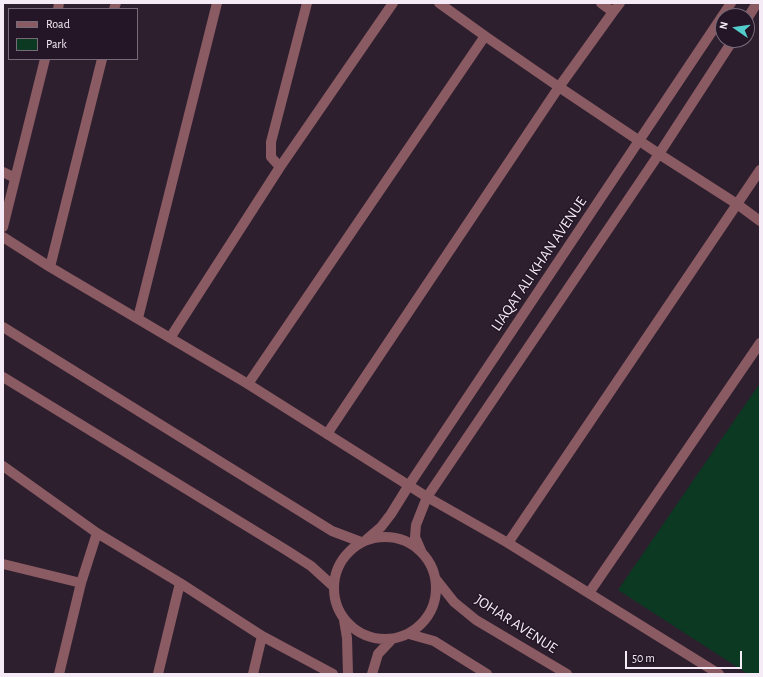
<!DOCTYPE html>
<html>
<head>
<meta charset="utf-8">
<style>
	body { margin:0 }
	#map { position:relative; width:763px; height:677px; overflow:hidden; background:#2e1f2f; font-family:"Alegreya Sans",sans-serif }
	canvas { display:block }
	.frame { position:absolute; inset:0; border:4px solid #f5ebf6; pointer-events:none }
	.legend { position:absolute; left:8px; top:8px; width:130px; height:52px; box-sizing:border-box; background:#241626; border:1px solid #786b79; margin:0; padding:5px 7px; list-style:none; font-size:12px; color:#f5ebf6 }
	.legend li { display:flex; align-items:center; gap:8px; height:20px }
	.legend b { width:20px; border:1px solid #786b79 }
	.north { position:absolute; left:715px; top:8px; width:40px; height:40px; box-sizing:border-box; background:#241626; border:1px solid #786b79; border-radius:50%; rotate:283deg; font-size:11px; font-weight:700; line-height:16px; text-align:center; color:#f5ebf6 }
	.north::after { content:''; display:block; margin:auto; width:14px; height:18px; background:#53cdcb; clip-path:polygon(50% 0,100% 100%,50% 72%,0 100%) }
	.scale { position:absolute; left:625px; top:651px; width:117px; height:18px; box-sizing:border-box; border:2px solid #f5ebf6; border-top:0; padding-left:5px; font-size:12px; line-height:14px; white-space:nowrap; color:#f5ebf6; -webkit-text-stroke:3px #241626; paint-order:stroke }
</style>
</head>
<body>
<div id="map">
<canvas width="763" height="677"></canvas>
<div class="frame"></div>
<ul class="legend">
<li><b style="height:5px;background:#8a5b62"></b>Road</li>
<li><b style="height:11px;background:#0b3922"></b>Park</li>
</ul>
<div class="north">N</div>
<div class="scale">50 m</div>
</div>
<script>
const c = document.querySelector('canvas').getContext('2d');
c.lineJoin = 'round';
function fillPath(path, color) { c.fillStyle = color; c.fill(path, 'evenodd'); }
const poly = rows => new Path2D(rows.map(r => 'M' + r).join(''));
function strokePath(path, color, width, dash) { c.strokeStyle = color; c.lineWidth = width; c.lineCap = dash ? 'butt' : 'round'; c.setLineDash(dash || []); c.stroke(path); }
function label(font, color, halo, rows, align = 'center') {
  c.font = font + ' "Alegreya Sans",sans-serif'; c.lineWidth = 3; c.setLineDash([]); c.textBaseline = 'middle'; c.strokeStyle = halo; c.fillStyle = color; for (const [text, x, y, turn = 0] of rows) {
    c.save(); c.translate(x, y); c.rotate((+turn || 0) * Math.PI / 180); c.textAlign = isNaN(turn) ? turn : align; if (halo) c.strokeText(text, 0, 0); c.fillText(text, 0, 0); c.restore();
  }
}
fillPath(poly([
	[760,383,760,674,748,674,618,590]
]), '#0b3922');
strokePath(poly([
	[601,3,613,12,559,87,659,154,737,204,760,221],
	[58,9,59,3],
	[114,9,116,3],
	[613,12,620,3],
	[280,167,271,157,271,142,307,3],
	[3,172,15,178],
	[3,227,45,59],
	[3,237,50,267,248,384,427,497,508,543,719,674],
	[50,267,102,59],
	[138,318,217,3],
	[170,338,280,167,393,3],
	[248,384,485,36,439,3],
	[327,434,559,87,485,36],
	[3,466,97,533,180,583,262,636,253,674],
	[508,543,760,170],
	[3,564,81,583],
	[589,593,760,343],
	[262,636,333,674],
	[59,674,81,583,97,533],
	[158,674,180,583]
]), '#8a5b62', 10);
strokePath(poly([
	[747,19,757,3],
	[3,327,332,531,361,542],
	[3,377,286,550,311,566,333,586],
	'334 588a51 51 0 1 1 102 0a51 51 0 1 1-102 0Z',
	[367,539,381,527,391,514,409,485,731,3],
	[422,553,415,537,416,525,427,497,659,154,733,40],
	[435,578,454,602,476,620,567,674],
	[344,620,347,638,348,674],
	[409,634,434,641,487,674],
	[372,674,378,654,392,639]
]), '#8a5b62', 10);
label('15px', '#f5ebf6', '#241626', [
	["LIAQAT ALI KHAN AVENUE",539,264,-56],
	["JOHAR AVENUE",516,624,33]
]);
</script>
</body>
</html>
